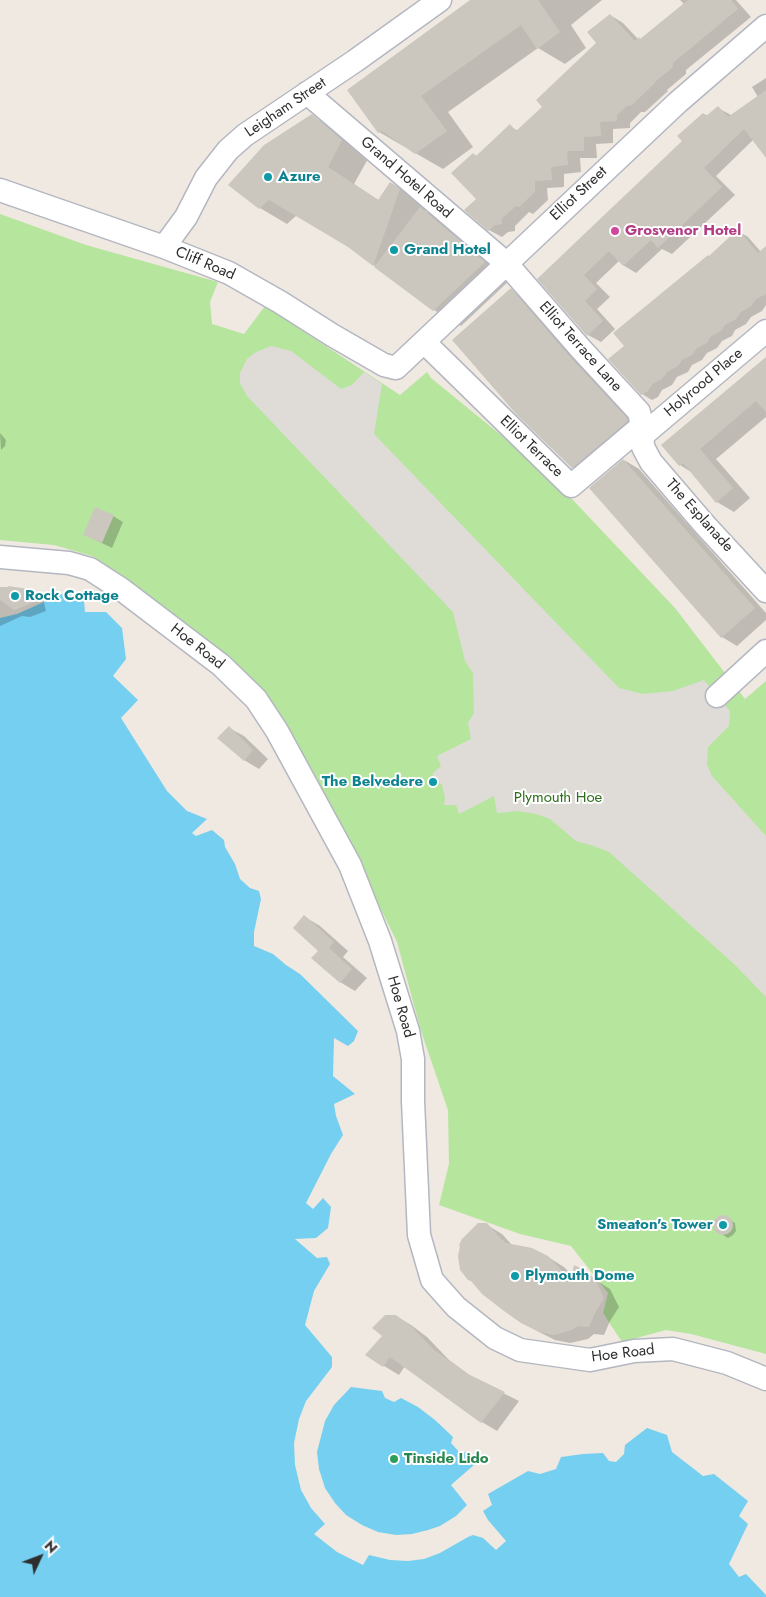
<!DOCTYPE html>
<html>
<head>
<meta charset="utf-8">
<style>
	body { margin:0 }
	#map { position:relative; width:766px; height:1597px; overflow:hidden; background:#efe9e1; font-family:Jost,sans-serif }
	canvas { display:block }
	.north { position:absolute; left:15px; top:1532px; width:50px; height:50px; -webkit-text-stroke:4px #fff; paint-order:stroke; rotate:47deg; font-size:14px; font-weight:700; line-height:20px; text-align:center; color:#2e2e2e }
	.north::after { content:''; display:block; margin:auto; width:18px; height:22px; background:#2e2e2e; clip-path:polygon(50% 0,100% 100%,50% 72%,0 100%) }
</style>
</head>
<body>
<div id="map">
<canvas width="766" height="1597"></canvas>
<div class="north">N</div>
</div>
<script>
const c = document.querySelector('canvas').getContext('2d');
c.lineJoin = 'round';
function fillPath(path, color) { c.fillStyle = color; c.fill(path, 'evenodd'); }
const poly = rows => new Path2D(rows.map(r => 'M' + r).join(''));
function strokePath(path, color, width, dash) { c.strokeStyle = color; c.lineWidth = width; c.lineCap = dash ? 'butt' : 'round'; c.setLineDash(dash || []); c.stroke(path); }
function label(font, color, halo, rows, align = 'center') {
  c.font = font + ' Jost,sans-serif'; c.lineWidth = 4; c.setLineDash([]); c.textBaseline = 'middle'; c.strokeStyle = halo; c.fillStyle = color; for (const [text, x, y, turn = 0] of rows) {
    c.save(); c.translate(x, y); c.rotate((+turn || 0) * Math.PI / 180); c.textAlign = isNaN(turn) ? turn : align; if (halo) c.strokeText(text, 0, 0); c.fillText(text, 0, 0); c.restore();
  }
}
fillPath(poly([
	[0,214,86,245,218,282,210,302,212,324,244,334,265,306,400,395,427,372,431,378,534,462,572,499,675,608,745,699,766,681,766,1354,691,1334,666,1330,622,1342,603,1313,608,1293,571,1246,520,1234,439,1205,449,1164,448,1110,421,1031,397,942,324,794,288,737,146,596,92,556,54,545,0,540]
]), '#b6e59e');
fillPath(poly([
	[271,346,291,351,341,389,352,385,364,372,382,384,374,434,619,688,643,694,673,691,704,680,730,711,729,726,708,747,707,765,712,776,766,836,766,997,734,964,609,852,594,846,576,841,550,819,536,814,518,811,497,813,494,796,459,814,456,805,444,805,445,798,442,785,432,774,441,766,437,756,471,739,468,723,474,713,473,673,465,661,453,612,247,396,240,383,240,373,247,359,256,352]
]), '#dfdcd8');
fillPath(poly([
	[66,592,84,601,85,612,106,612,122,628,126,659,113,676,138,700,121,718,167,791,187,811,207,819,192,833,196,836,212,830,224,840,225,847,235,864,240,879,250,888,259,891,261,899,254,932,254,946,273,954,286,965,300,974,358,1031,354,1041,348,1046,334,1038,333,1076,355,1094,334,1104,336,1116,343,1135,331,1154,306,1203,313,1209,323,1198,331,1207,328,1228,316,1238,295,1239,317,1258,327,1257,330,1264,314,1291,305,1325,332,1357,332,1367,306,1401,299,1419,294,1443,295,1465,301,1490,311,1508,325,1524,314,1534,337,1552,363,1565,369,1555,390,1560,408,1561,424,1559,440,1553,468,1537,473,1535,483,1538,496,1550,506,1541,488,1520,483,1511,492,1505,488,1494,528,1471,540,1474,556,1469,561,1457,583,1454,603,1453,609,1461,616,1462,624,1454,625,1445,647,1428,667,1435,672,1452,703,1476,714,1474,748,1501,739,1516,748,1524,729,1564,739,1577,746,1574,766,1595,766,1597,0,1597,0,618,17,614],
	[351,1387,382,1391,385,1398,394,1402,401,1398,418,1407,435,1420,453,1437,451,1443,460,1453,466,1452,474,1465,451,1485,467,1505,456,1516,440,1526,428,1530,412,1534,396,1535,378,1532,362,1525,346,1515,335,1503,325,1488,319,1469,317,1452,325,1421,334,1405]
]), '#75cff0');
fillPath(poly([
	[472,0,602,0,571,25,586,48,565,64,538,48,448,112,473,147,443,169,379,132],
	[680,0,736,0,751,17,686,70,686,74,667,90,668,91,645,112,641,112,630,123,630,128,613,129,613,143,596,144,597,158,580,158,581,172,564,174,564,187,547,188,548,200,533,214,529,212,515,226,515,231,508,232,502,237,489,230,477,199,473,154,477,156,510,126,518,131,544,108,598,43,610,15,623,23,638,39,641,40,684,4],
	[766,78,766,156,753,140,716,176,735,195,672,254,662,249,636,273,623,265,619,261,596,283,610,297,597,309,615,329,601,342,588,335,539,279,684,141,704,114,708,116,718,108,731,115,758,97,752,87],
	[312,116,339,132,369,157,354,184,380,201,391,183,418,199,426,206,425,211,448,224,511,279,461,326,434,310,348,246,297,215,287,224,260,208],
	[738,231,748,237,761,252,766,248,766,305,762,311,751,317,746,324,735,330,732,336,722,341,717,348,707,353,702,360,692,365,688,372,677,377,672,385,662,390,658,397,652,400,642,394,626,346,710,257],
	[511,290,531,301,646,431,592,479,572,467],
	[766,358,766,417,716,459,750,498,734,512,717,502,691,472,680,465],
	[0,433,6,440,5,446,1,450],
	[624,460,639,469,766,613,766,620,737,646,722,637],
	[113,516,123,522,112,548,85,535],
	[29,590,43,598,46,611,30,617,22,616,0,626,0,594],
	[229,728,244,736,268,759,259,769,244,760],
	[305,917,320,926,348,951,343,957,367,978,355,991,340,982,320,951],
	[720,1217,726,1217,735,1223,736,1231,733,1235,728,1238,718,1232,714,1228,716,1220],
	[487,1225,502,1234,512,1245,548,1257,564,1267,573,1276,583,1272,610,1289,619,1307,610,1321,604,1335,594,1334,588,1339,570,1343,555,1340,537,1331],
	[396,1316,411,1325,427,1337,449,1360,475,1379,519,1401,497,1431,482,1422,405,1366,399,1375,384,1366,384,1336]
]), '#0003');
fillPath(poly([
	[470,0,538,0,560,32,537,49,521,25,421,96,447,131,415,154,382,131,378,133,347,90],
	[688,0,731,0,738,9,673,63,673,67,655,82,655,83,632,105,627,106,617,115,617,121,600,122,601,136,584,137,584,151,567,151,568,165,551,167,552,180,535,181,535,192,519,207,516,206,502,218,502,224,495,225,488,231,464,210,476,199,451,173,473,153,476,156,510,124,516,131,542,107,536,100,596,43,587,32,610,14,635,41,639,37,640,39],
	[766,90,766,158,744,129,704,168,722,187,658,248,651,240,623,266,609,251,584,275,597,289,585,301,603,321,587,336,537,279,682,141,677,136,703,113,706,116,718,106,728,117],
	[312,114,342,140,328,167,378,200,390,182,400,189,373,266,348,247,269,200,259,209,228,185,264,145],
	[420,207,485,262,433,311,374,267],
	[738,229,758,253,766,246,766,294,756,299,751,306,741,312,736,319,725,325,721,331,711,336,707,343,697,348,692,355,682,360,678,366,667,372,662,379,652,384,648,391,641,395,608,359,624,346,613,333,708,255,709,256],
	[511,288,570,357,627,418,628,421,572,468,517,415,452,340],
	[766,357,766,412,756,401,700,449,733,488,716,503,683,463,679,466,661,445],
	[623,459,755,608,721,638,589,488],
	[95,507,114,515,102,543,83,535],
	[8,586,29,589,32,603,14,610,0,600,0,587,8,587],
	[229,726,253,750,244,761,217,738],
	[304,915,334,942,329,948,352,969,340,983,311,958,318,951,293,928],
	'713 1225a10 10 0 1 1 20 0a10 10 0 1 1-20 0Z',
	[478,1223,487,1223,499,1237,506,1243,532,1248,548,1256,571,1280,574,1265,584,1270,595,1279,604,1298,595,1313,589,1327,578,1326,572,1330,554,1335,539,1332,521,1323,504,1311,482,1294,471,1281,468,1280,460,1270,458,1256,460,1246,459,1245,462,1239],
	[385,1315,396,1315,412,1327,434,1350,466,1373,505,1392,481,1423,390,1357,383,1367,365,1355,382,1336,372,1328]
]), '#cbc7bf');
const minor = poly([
	[307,93,506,263,580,348,639,412,642,426,643,447,651,462,705,525,766,591],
	[0,190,164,247,229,273,280,302,332,335,384,365,396,368,677,103,766,26],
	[164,247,186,217,206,178,228,150,245,135,355,61,440,0],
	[424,342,571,486,642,426],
	[643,435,766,331],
	[0,557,69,563,90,569,121,589,221,665,256,699,277,731,350,865,380,941,408,1031,413,1059,413,1101,419,1235,432,1280,456,1307,495,1338,520,1350,590,1360,634,1351,673,1349,727,1363,766,1379],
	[717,696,766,651]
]);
strokePath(minor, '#b4b7c1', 25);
strokePath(minor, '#fff', 22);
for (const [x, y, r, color] of [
	[268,177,5,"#0f9aa8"],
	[615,231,5,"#d1479c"],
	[394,250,5,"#0f9aa8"],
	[15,596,5,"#0f9aa8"],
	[433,782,5,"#0f9aa8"],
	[723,1225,5,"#0f9aa8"],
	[515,1276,5,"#0f9aa8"],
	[394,1459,5,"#2e9e5b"]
]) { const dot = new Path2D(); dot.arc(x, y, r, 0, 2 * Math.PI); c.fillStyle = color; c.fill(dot); strokePath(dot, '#fff', 2); }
label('15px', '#2e2e2e', '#fff', [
	["Leigham Street",286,108,-34],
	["Grand Hotel Road",406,178,41],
	["Elliot Street",579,194,-43],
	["Cliff Road",205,264,23],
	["Elliot Terrace Lane",580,347,48],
	["Holyrood Place",704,383,-40],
	["Elliot Terrace",531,447,44],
	["The Esplanade",699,516,48],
	["Hoe Road",197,647,38],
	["Hoe Road",400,1007,74],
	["Hoe Road",623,1354,-7]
]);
label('bold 15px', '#0d838f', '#fff', [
	["Azure",278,177],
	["Grand Hotel",404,250],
	["Rock Cottage",25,596],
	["The Belvedere",423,782,"right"],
	["Smeaton's Tower",713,1225,"right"],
	["Plymouth Dome",525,1276]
], 'left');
label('bold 15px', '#b23c85', '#fff', [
	["Grosvenor Hotel",625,231]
], 'left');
label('15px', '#2c6e1b', '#fff', [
	["Plymouth Hoe",558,798]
]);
label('bold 15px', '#27864d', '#fff', [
	["Tinside Lido",404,1459]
], 'left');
</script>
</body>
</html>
